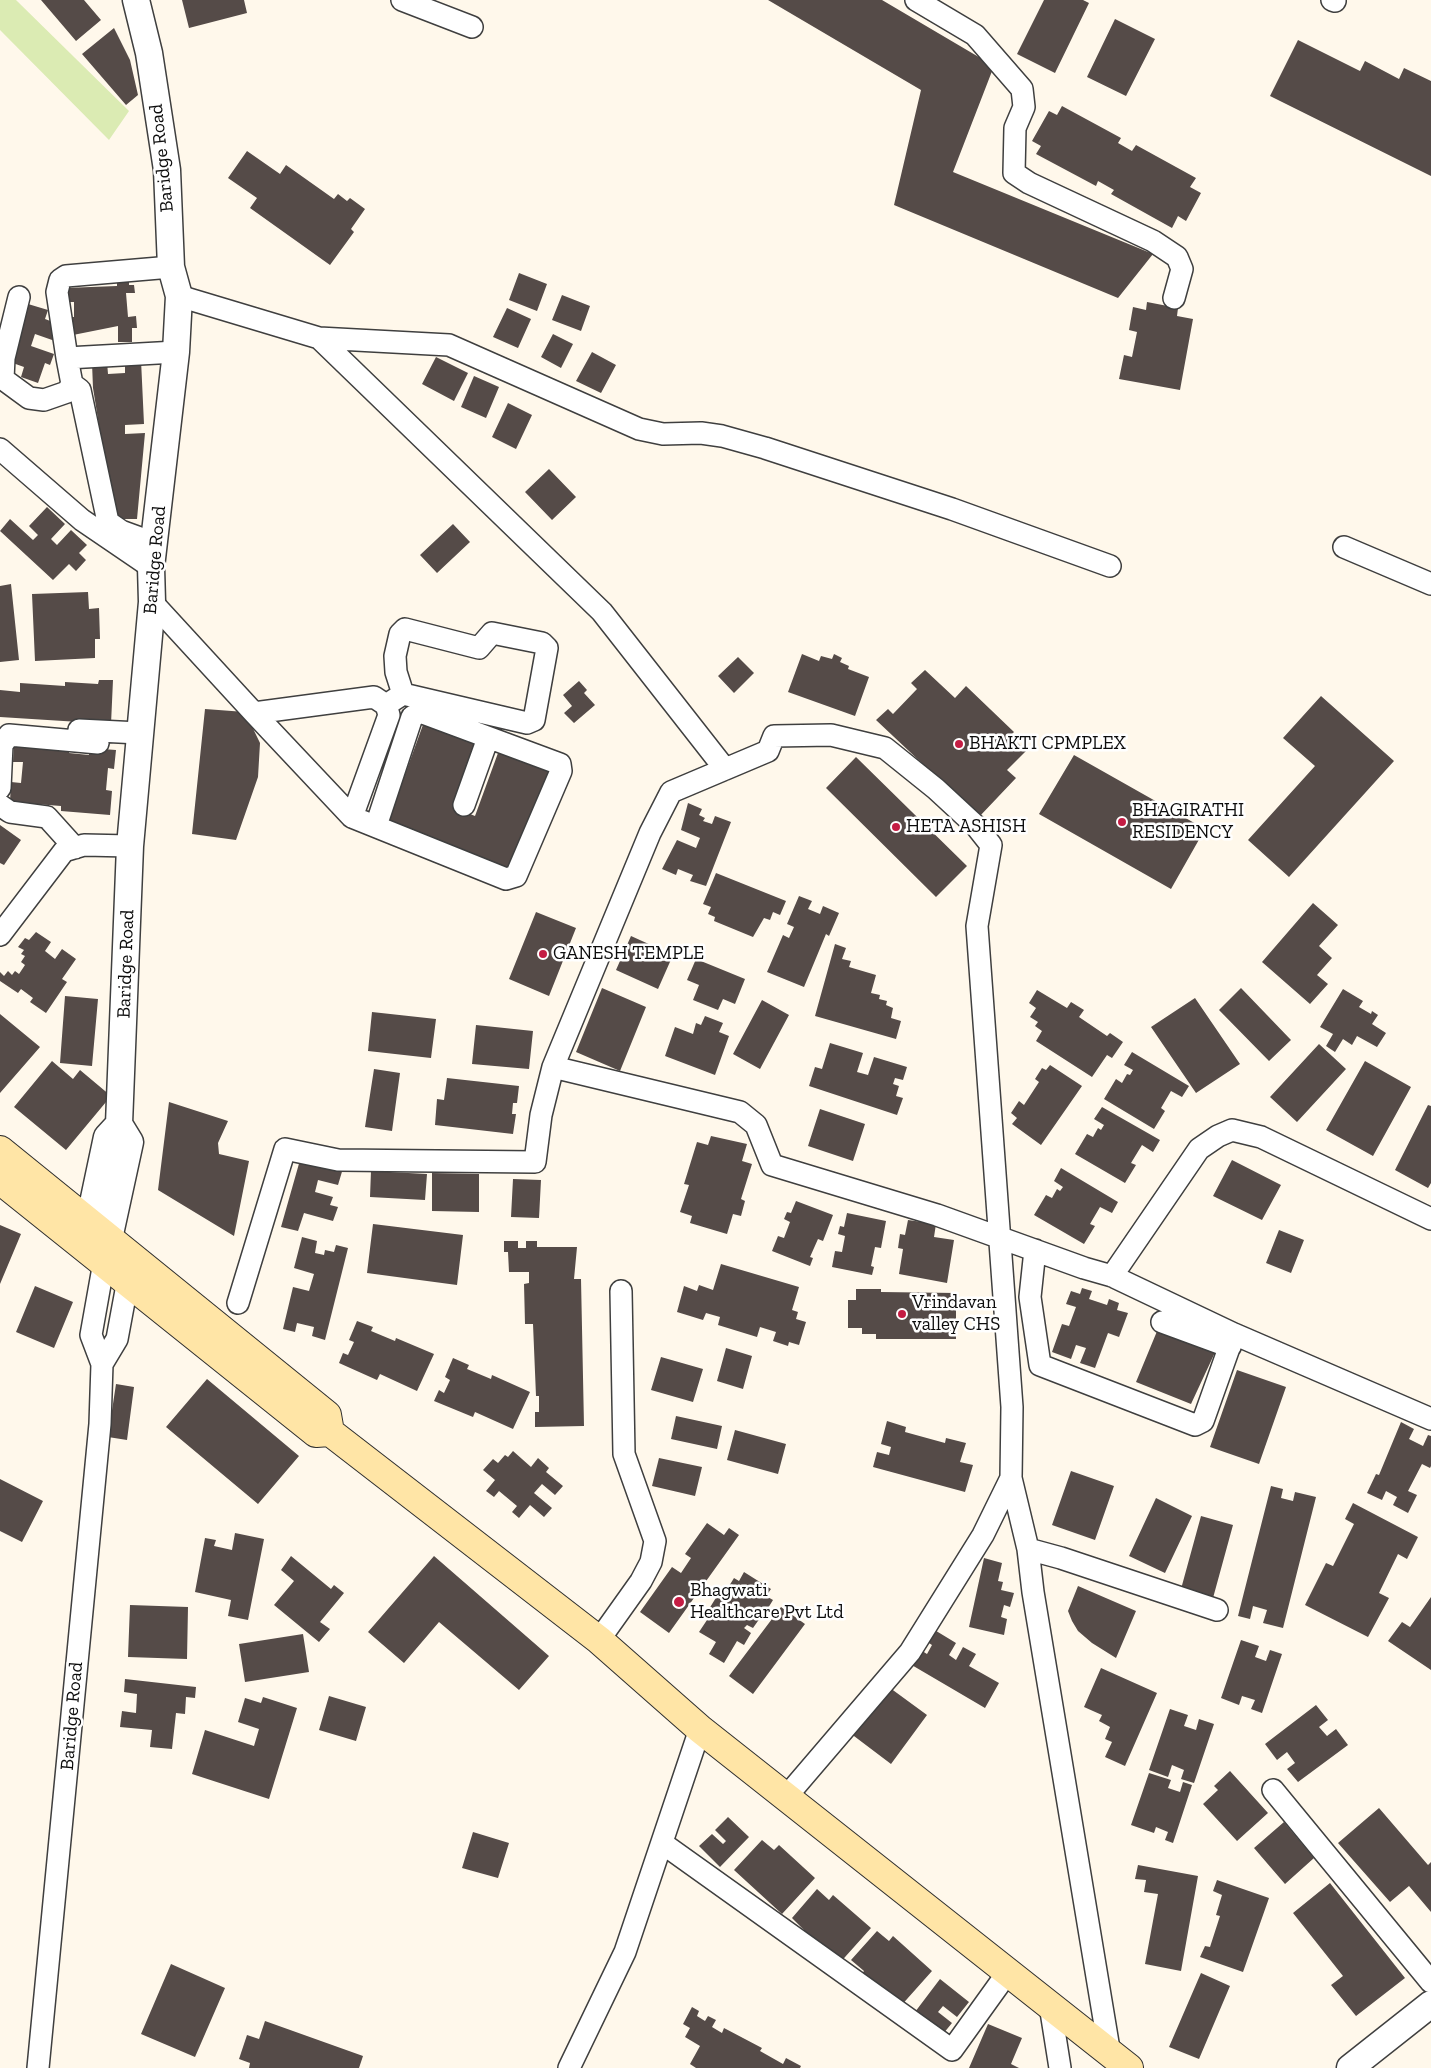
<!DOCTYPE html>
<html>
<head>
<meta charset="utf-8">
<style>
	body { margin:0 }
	canvas { display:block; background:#fff8eb }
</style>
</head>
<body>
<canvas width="1431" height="2068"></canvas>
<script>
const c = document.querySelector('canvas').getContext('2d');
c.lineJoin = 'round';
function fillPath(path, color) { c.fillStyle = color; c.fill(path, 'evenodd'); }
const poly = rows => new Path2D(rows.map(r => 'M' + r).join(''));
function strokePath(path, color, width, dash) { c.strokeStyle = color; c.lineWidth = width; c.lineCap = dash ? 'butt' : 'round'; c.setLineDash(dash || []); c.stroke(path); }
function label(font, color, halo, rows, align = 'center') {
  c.font = font + ' "Zilla Slab",serif'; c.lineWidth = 5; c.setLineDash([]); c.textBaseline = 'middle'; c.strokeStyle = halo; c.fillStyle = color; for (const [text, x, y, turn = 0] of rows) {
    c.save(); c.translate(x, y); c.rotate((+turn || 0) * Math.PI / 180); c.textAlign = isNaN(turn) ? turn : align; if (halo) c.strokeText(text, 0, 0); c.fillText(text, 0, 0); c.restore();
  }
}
fillPath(poly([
	[0,0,16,0,129,111,109,140,0,30]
]), '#dbebb3');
fillPath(poly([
	[41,0,84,0,101,20,76,41],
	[182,0,244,0,247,13,189,28],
	[768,0,882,0,994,66,953,172,1153,254,1118,298,894,205,921,90],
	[1044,0,1083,0,1089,3,1055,73,1017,54],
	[1115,19,1155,39,1126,96,1087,77],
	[114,28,130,60,138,95,126,105,82,54],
	[1298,40,1360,71,1365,61,1399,79,1404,68,1431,81,1431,176,1270,96],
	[1062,106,1121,138,1118,143,1132,151,1136,145,1196,178,1190,187,1201,193,1186,221,1178,216,1172,228,1111,194,1114,190,1098,181,1096,186,1036,154,1041,146,1032,141,1049,111,1057,115],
	[247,151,280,174,286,165,334,199,338,194,347,201,350,198,365,209,351,229,354,232,330,265,250,208,257,198,228,178],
	[519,273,547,284,537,311,509,300],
	[129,275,129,285,134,285,135,293,126,293,128,317,136,316,137,328,132,328,132,342,118,342,118,326,68,336,64,317,74,317,74,302,66,302,65,288,117,286,117,276],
	[562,295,590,306,581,331,552,320],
	[1147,302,1178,308,1177,316,1193,319,1180,390,1119,379,1124,355,1132,357,1137,332,1129,330,1133,307,1146,310],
	[28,304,48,310,45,319,53,322,51,329,58,331,55,341,35,334,31,346,54,354,50,365,45,363,38,383,21,377,24,367,10,362],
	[507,308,531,319,518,348,493,337],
	[553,334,573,344,561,368,541,357],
	[592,352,616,365,601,393,576,381],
	[436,357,468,373,454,401,422,384],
	[141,360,144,424,125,425,125,434,145,433,137,519,114,519,93,388,92,363,107,362,108,374,125,373,125,361],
	[474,376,499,387,486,418,461,407],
	[508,403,532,415,516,449,492,437],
	[549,469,576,497,552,520,525,492],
	[47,507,65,524,51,539,57,545,71,530,87,545,79,553,86,560,76,571,69,564,53,580,0,531,10,519,33,540,38,535,29,526],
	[453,524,470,542,437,573,420,555],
	[11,584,19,660,0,662,0,586],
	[88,592,89,609,99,608,100,639,95,639,95,658,35,661,32,594],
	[802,654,819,661,821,656,832,659,834,654,842,658,840,662,849,666,848,669,869,677,855,716,788,692],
	[738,657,754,673,734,693,718,676],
	[925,670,955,698,966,686,1014,732,1010,736,1026,751,1007,770,1016,778,979,817,876,720,888,709,893,714,917,689,911,683],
	[99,680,113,680,111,724,0,717,0,690,20,692,20,683,65,686,65,682,98,684],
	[579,681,587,690,584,693,595,705,574,723,564,713,572,706,563,695],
	[1321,696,1394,761,1289,877,1248,840,1315,766,1283,738],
	[205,709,245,712,260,743,258,777,236,840,192,834],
	[424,722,479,741,453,807,475,816,498,753,555,773,509,875,387,824],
	[14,742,70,746,69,753,89,755,89,748,116,750,114,769,108,768,106,790,112,791,110,815,61,811,61,806,10,802,11,782,21,783,23,762,13,762],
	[1074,755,1205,829,1171,889,1039,814],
	[856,757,967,866,936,897,826,788],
	[688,803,702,809,699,815,705,818,703,821,712,824,715,816,731,822,706,886,690,881,693,875,678,869,676,875,662,869,677,840,696,848,700,838,681,830],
	[0,825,21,840,4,865,0,863],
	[716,873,786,901,780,915,773,912,770,920,764,918,753,937,714,921,715,917,708,914,711,907,703,904],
	[799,896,812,901,808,909,820,914,823,906,839,913,829,936,826,934,804,987,767,972,783,935,789,938,794,927,787,924],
	[1313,903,1338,925,1319,946,1332,958,1317,975,1328,984,1310,1004,1262,962],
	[536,912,576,928,549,996,509,979],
	[36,932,51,942,45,951,55,959,62,949,76,959,62,979,67,982,46,1013,30,1002,33,998,21,989,18,993,0,981,0,972,4,976,8,971,12,975,15,971,19,974,25,965,21,962,25,956,21,954,24,950,18,947,25,938,29,940],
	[631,936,673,955,658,989,616,970],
	[835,944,846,948,842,959,851,961,849,967,876,975,871,993,880,995,879,999,887,1001,886,1005,893,1008,891,1018,901,1021,896,1039,815,1016],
	[696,959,745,979,735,1004,723,999,718,1010,693,1000,699,985,687,980],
	[602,988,646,1007,620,1071,576,1052],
	[1241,988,1291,1040,1269,1061,1219,1010],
	[1343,989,1363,1001,1359,1007,1371,1014,1372,1011,1378,1015,1372,1024,1386,1033,1377,1047,1357,1036,1352,1045,1343,1039,1335,1052,1326,1046,1333,1034,1320,1027],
	[1037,990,1067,1008,1071,1002,1084,1010,1079,1017,1107,1036,1110,1033,1123,1042,1112,1058,1107,1055,1092,1077,1036,1041,1042,1031,1035,1026,1038,1022,1030,1017,1036,1008,1029,1003],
	[65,996,98,999,92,1066,60,1063],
	[1195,998,1240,1064,1196,1093,1151,1027],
	[762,1000,789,1015,760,1069,733,1054],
	[372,1012,436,1019,431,1058,368,1051],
	[0,1014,40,1047,0,1093],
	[705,1016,723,1023,719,1032,729,1036,715,1075,665,1056,675,1027,693,1034,696,1023,701,1025],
	[476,1025,533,1031,529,1069,472,1064],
	[830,1043,863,1053,857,1072,868,1075,874,1057,907,1067,903,1080,895,1078,893,1084,899,1086,896,1096,903,1098,897,1115,809,1086,815,1067,822,1069],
	[1319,1044,1346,1069,1297,1122,1270,1097],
	[1132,1052,1189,1086,1182,1097,1171,1091,1161,1108,1165,1111,1154,1129,1104,1099,1116,1079,1122,1083,1127,1074,1130,1075,1133,1070,1124,1065],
	[52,1061,73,1079,80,1070,111,1096,66,1150,14,1107],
	[1365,1061,1411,1087,1373,1156,1326,1130],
	[1050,1065,1082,1086,1041,1145,1012,1124,1017,1118,1011,1113,1019,1101,1024,1105,1039,1082,1035,1079,1042,1068,1046,1070],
	[374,1069,400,1073,392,1131,365,1127],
	[447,1078,519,1086,517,1103,513,1103,512,1114,516,1114,513,1134,435,1125,437,1099,444,1100],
	[169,1102,228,1121,218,1143,219,1154,249,1161,234,1236,158,1190],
	[1428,1105,1431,1106,1431,1183,1428,1188,1395,1170],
	[1102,1107,1160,1140,1153,1152,1142,1145,1131,1163,1136,1165,1125,1183,1075,1154,1087,1134,1093,1137,1098,1128,1101,1130,1104,1125,1094,1119],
	[820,1109,865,1124,853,1161,808,1146],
	[711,1136,747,1144,742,1161,752,1164,741,1199,745,1201,741,1216,733,1214,727,1234,690,1223,692,1216,680,1212,689,1185,684,1184,697,1142,708,1145],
	[302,1153,344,1165,338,1185,318,1180,315,1192,333,1197,330,1205,338,1207,333,1221,304,1213,298,1231,281,1227],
	[1232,1160,1281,1185,1262,1220,1213,1196],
	[1061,1168,1118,1202,1112,1213,1100,1207,1090,1224,1095,1226,1084,1244,1034,1215,1046,1195,1052,1198,1057,1189,1060,1191,1063,1187,1054,1181],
	[371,1171,427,1174,425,1200,370,1197],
	[432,1173,479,1174,479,1212,432,1211],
	[513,1179,541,1180,539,1218,511,1217],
	[796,1201,833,1215,823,1241,818,1239,810,1257,813,1258,810,1266,772,1251,778,1236,784,1238,790,1222,784,1219,787,1212,791,1213],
	[847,1213,886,1221,881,1248,875,1247,871,1266,874,1267,872,1275,832,1267,835,1251,842,1252,845,1236,838,1234,840,1226,844,1227],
	[908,1220,936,1224,934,1237,954,1240,947,1283,899,1274,903,1249,898,1248,900,1234,905,1235],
	[373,1224,463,1235,457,1285,367,1273],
	[0,1225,21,1234,0,1284],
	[1279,1230,1304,1240,1291,1273,1266,1263],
	[302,1237,317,1241,315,1253,324,1255,325,1250,334,1252,336,1245,348,1248,325,1340,312,1336,314,1327,297,1323,295,1332,283,1329,293,1287,309,1291,314,1274,294,1268],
	[504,1241,518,1241,518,1248,526,1248,526,1241,537,1241,537,1247,577,1247,574,1279,581,1279,584,1426,535,1427,535,1412,539,1412,539,1396,536,1396,533,1324,525,1324,524,1284,529,1283,529,1272,509,1272,508,1252,504,1252],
	[721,1264,799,1287,792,1310,798,1312,796,1319,806,1322,799,1345,789,1342,788,1346,773,1341,776,1332,760,1327,757,1337,718,1325,720,1317,706,1313,703,1320,677,1312,684,1286,697,1291,699,1285,713,1290],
	[35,1286,73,1302,54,1348,16,1332],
	[1082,1288,1092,1291,1089,1299,1107,1305,1109,1299,1119,1303,1117,1310,1128,1313,1119,1337,1108,1333,1095,1368,1080,1363,1086,1348,1076,1345,1071,1359,1052,1352,1062,1324,1069,1326,1076,1307,1066,1304,1071,1291,1080,1294],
	[856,1289,881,1289,881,1292,956,1293,956,1339,876,1339,876,1334,862,1334,862,1328,848,1328,848,1300,856,1300],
	[357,1321,373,1327,371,1331,395,1341,396,1338,434,1354,417,1391,380,1374,377,1380,339,1363,343,1353,348,1355,354,1342,349,1340],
	[1160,1324,1218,1346,1191,1404,1136,1382],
	[726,1348,752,1356,743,1389,717,1381],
	[661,1357,703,1369,693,1402,651,1390],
	[453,1358,469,1365,467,1369,491,1379,492,1375,530,1392,513,1429,475,1412,473,1417,434,1401,439,1390,444,1393,450,1380,445,1377],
	[1237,1370,1286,1387,1259,1464,1210,1447],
	[207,1379,299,1456,258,1504,166,1427],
	[116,1384,134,1387,127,1440,108,1437],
	[676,1416,722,1426,717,1449,671,1439],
	[887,1421,906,1427,905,1432,945,1443,946,1438,966,1443,960,1462,973,1465,965,1492,873,1467,877,1452,889,1455,891,1447,881,1444],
	[1401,1422,1414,1429,1409,1439,1423,1446,1428,1435,1431,1436,1431,1466,1430,1468,1422,1464,1408,1491,1417,1495,1408,1513,1393,1505,1397,1497,1386,1491,1382,1500,1367,1493,1376,1474,1379,1475],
	[735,1430,786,1444,778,1474,727,1460],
	[513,1451,531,1467,538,1458,549,1468,546,1472,563,1486,555,1495,542,1484,534,1493,552,1508,544,1517,530,1505,519,1518,512,1512,517,1506,499,1491,494,1497,486,1491,495,1480,483,1470,493,1459,498,1463,505,1455,508,1457],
	[659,1458,702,1467,695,1496,652,1486],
	[1071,1471,1114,1486,1095,1540,1052,1525],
	[0,1479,43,1501,22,1542,0,1531],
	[1271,1486,1283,1489,1281,1498,1293,1501,1295,1492,1316,1497,1283,1628,1263,1623,1267,1610,1253,1606,1250,1619,1238,1616],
	[1156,1498,1192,1516,1165,1573,1129,1556],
	[1353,1503,1418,1537,1407,1559,1398,1554,1379,1593,1389,1598,1368,1637,1305,1605,1326,1563,1333,1566,1354,1524,1345,1519],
	[1201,1516,1233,1525,1213,1598,1181,1589],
	[707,1523,724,1535,729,1528,739,1535,669,1633,640,1612,672,1567,681,1573,691,1558,685,1554],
	[235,1533,264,1539,248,1620,228,1616,231,1600,195,1592,205,1538,216,1540,214,1546,232,1550],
	[291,1556,331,1589,334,1585,344,1593,320,1622,330,1629,319,1642,274,1605,294,1581,281,1570],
	[434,1556,549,1656,519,1690,439,1622,404,1663,368,1632],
	[984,1558,1002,1563,998,1581,1003,1582,1001,1590,1014,1593,1010,1607,1004,1605,1001,1617,1007,1619,1004,1635,969,1627],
	[744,1572,771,1589,766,1596,773,1600,765,1613,759,1609,756,1615,760,1618,753,1628,747,1625,744,1628,751,1633,744,1645,737,1641,724,1663,709,1654,716,1642,699,1632,713,1611,709,1609,722,1588,726,1591,734,1578,739,1581],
	[1078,1586,1136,1611,1116,1658,1092,1643,1078,1631,1072,1621,1068,1611],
	[1431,1597,1431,1670,1388,1641,1402,1622,1410,1627],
	[130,1605,188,1607,187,1659,128,1657],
	[781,1607,805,1624,753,1694,729,1676],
	[928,1626,956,1643,949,1655,956,1660,963,1647,976,1654,969,1666,999,1683,985,1708,910,1664,919,1649,927,1654,932,1645,921,1638],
	[303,1634,309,1672,245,1682,239,1644],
	[1241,1640,1259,1646,1255,1657,1266,1661,1270,1650,1282,1654,1262,1713,1251,1709,1255,1700,1242,1696,1239,1705,1221,1698],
	[1101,1668,1157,1693,1125,1766,1105,1757,1112,1742,1105,1739,1110,1727,1099,1721,1102,1715,1084,1707],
	[125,1679,196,1687,195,1698,186,1697,185,1714,176,1713,172,1749,150,1747,152,1730,120,1727,122,1711,136,1713,137,1694,124,1692],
	[886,1685,927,1715,891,1764,850,1733],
	[329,1696,366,1707,356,1741,319,1730],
	[263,1697,297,1708,269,1799,192,1774,205,1730,254,1746,259,1729,238,1722,245,1698,261,1703],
	[1316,1705,1328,1720,1319,1727,1327,1736,1336,1729,1348,1745,1298,1782,1287,1769,1295,1763,1287,1752,1277,1760,1265,1744],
	[1170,1709,1188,1715,1184,1726,1196,1730,1199,1719,1214,1724,1194,1783,1181,1779,1184,1770,1172,1765,1168,1777,1149,1770],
	[1230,1771,1268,1813,1237,1841,1203,1804,1218,1790,1214,1786],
	[1149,1773,1171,1780,1168,1788,1180,1792,1183,1782,1192,1785,1173,1843,1165,1840,1168,1832,1156,1827,1154,1833,1131,1825],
	[1379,1808,1428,1865,1431,1862,1431,1912,1409,1886,1390,1902,1338,1843],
	[728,1817,749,1837,720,1867,699,1846,712,1834,723,1844,726,1841,715,1830],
	[1284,1822,1314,1858,1285,1884,1254,1848],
	[473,1832,509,1843,498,1878,462,1868],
	[762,1840,774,1850,779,1845,815,1878,782,1914,734,1870],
	[1138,1865,1198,1876,1181,1971,1145,1964,1158,1894,1144,1892,1146,1880,1135,1879],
	[1217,1880,1269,1898,1243,1972,1200,1957,1205,1946,1210,1947,1220,1916,1216,1915,1222,1895,1213,1891],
	[1330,1883,1405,1978,1356,2016,1331,1985,1343,1976,1293,1913],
	[817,1889,829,1900,833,1895,871,1928,837,1966,801,1933,804,1930,792,1918],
	[877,1931,889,1941,893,1936,932,1971,899,2008,861,1975,864,1971,851,1960],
	[171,1964,225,1988,195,2057,141,2034],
	[1201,1973,1230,1986,1199,2059,1169,2047],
	[940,1979,969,2002,957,2017,943,2006,938,2012,952,2023,943,2034,915,2012],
	[692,2007,699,2011,697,2016,705,2021,708,2016,716,2020,712,2027,722,2033,724,2028,762,2048,760,2051,783,2064,786,2058,801,2066,800,2068,696,2068,690,2064,700,2046,685,2037,690,2028,683,2024],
	[265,2021,363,2056,359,2068,249,2068,250,2063,239,2059,247,2035,259,2039],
	[988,2024,1022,2038,1011,2064,1019,2068,969,2068]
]), '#554b48');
const minor = poly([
	[402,0,472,27],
	[916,0,975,35,1022,89,1024,107,1015,128,1014,173,1029,183,1153,241,1177,257,1182,269,1174,298],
	[1332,0,1335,1],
	[179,296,319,338,449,345,639,429,663,434,701,433,722,436,765,448,952,509,1110,566],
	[19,297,4,358,3,379,29,398,44,400,67,392,72,384,67,358,176,352],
	[319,338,602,612,725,769],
	[67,358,57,292,60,280,66,276,171,267],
	[72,384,80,390,108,522,121,531,154,543],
	[0,449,82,520,151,567],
	[1344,547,1431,584],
	[152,602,254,713,352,817,389,715,386,705,374,697,254,713],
	[386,705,403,694,527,723,534,720,547,648,542,643,492,633,479,648,405,629,400,634,395,656,396,672,403,694],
	[79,730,139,733],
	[0,788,2,745,9,735,98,743],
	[0,805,10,812,47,817,75,848],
	[464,805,488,738],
	[352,817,506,879,516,876,561,771,560,764,420,712,412,717,376,826],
	[0,935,64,851,84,845,130,846],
	[553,1067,740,1112,756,1125,772,1165,937,1215,1084,1268,1112,1276,1234,1334,1431,1419],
	[1035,1250,1030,1297,1040,1365,1195,1425,1203,1421,1234,1334],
	[1112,1276,1199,1149,1218,1136,1232,1130,1261,1137,1431,1219],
	[238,1303,285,1149,338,1160,535,1162,541,1115,553,1067,650,833,671,792,768,751,774,736,831,735,885,748,936,789,976,826,991,845,977,926,1012,1407,1011,1478,1028,1549,1033,1592,1110,2055],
	[1162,1322,1230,1347],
	[102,1364,117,1339,130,1269],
	[1028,1549,1061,1558,1217,1610],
	[599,1640,641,1581,651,1562,655,1541,624,1454,621,1291],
	[1273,1790,1431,1982],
	[786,1797,910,1652,983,1535,1011,1478],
	[662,1843,952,2050,1008,1972],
	[1050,2005,1060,2068],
	[38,2068,100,1424,102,1364,91,1335,104,1262],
	[569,2068,625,1952,700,1729]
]);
const tertiary = poly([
	[119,1124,130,846,152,602,151,567,176,352,179,296,171,267,167,170,149,53,136,0],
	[85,1241,107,1137,119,1124],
	[105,1257,130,1142,119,1124],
	[1350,2068,1431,2004]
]);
const secondary = poly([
	[0,1150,327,1415,330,1432],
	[0,1180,316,1433,330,1432,599,1640,700,1729,1129,2068]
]);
strokePath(minor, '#3f3f3f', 24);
strokePath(tertiary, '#3f3f3f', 29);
strokePath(secondary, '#2e2e2e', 30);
strokePath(minor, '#fff', 21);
strokePath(tertiary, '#fff', 26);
strokePath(secondary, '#ffe5a6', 28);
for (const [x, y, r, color] of [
	[959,744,5,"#c41c43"],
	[1122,822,5,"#c41c43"],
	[896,827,5,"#c41c43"],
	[543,954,5,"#c41c43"],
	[902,1314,5,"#c41c43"],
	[679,1602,6,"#c41c43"]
]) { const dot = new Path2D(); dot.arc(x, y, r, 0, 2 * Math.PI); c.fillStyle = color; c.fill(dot); strokePath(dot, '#fff', 2); }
label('19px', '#0c0c0c', '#fff', [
	["Baridge Road",162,158,-96],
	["Baridge Road",155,560,-85],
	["Baridge Road",126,964,-88],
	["Baridge Road",72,1716,-85]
]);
label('19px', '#0c0c0c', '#fff', [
	["BHAKTI CPMPLEX",969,744],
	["BHAGIRATHI",1132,811],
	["RESIDENCY",1132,833],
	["HETA ASHISH",906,827],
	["GANESH TEMPLE",553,954],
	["Vrindavan",912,1303],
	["valley CHS",912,1325],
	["Bhagwati",690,1591],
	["Healthcare Pvt Ltd",690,1613]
], 'left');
</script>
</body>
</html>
